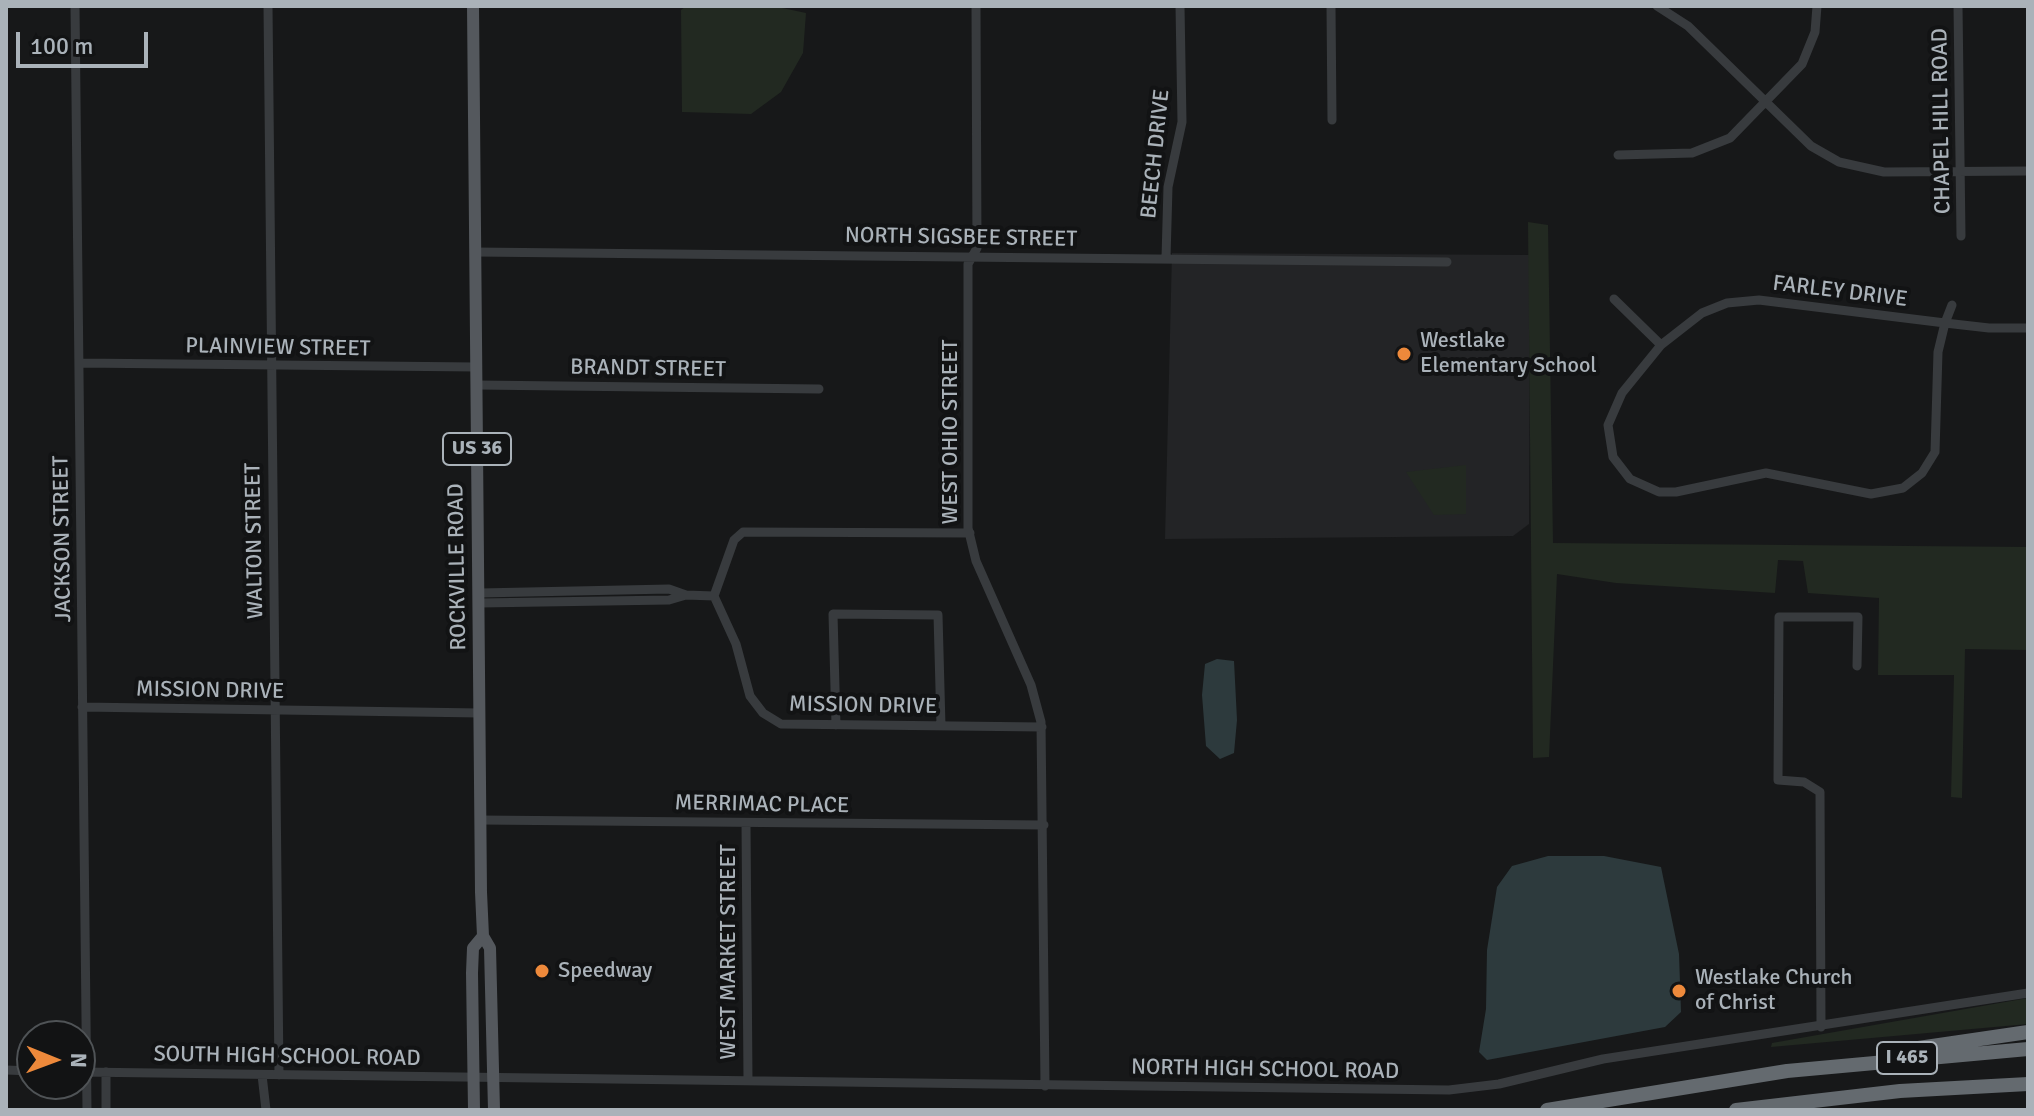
<!DOCTYPE html>
<html>
<head>
<meta charset="utf-8">
<style>
	body { margin:0 }
	#map { position:relative; width:2034px; height:1116px; overflow:hidden; background:#171819; font-family:Signika,sans-serif }
	canvas { display:block }
	.frame { position:absolute; inset:0; border:8px solid #aab2b9; pointer-events:none }
	.north { position:absolute; left:16px; top:1020px; width:80px; height:80px; box-sizing:border-box; background:#121314; border:2px solid #4f5356; border-radius:50%; rotate:91deg; font-size:22px; font-weight:700; line-height:32px; text-align:center; color:#aab2b9 }
	.north::after { content:''; display:block; margin:auto; width:28px; height:36px; background:#ed893b; clip-path:polygon(50% 0,100% 100%,50% 72%,0 100%) }
	.scale { position:absolute; left:16px; top:32px; width:132px; height:36px; box-sizing:border-box; border:4px solid #aab2b9; border-top:0; padding-left:10px; font-size:24px; line-height:28px; white-space:nowrap; color:#aab2b9; -webkit-text-stroke:6px #121314; paint-order:stroke }
</style>
</head>
<body>
<div id="map">
<canvas width="2034" height="1116"></canvas>
<div class="frame"></div>
<div class="north">N</div>
<div class="scale">100 m</div>
</div>
<script>
const c = document.querySelector('canvas').getContext('2d');
c.lineJoin = 'round';
function fillPath(path, color) { c.fillStyle = color; c.fill(path, 'evenodd'); }
const poly = rows => new Path2D(rows.map(r => 'M' + r).join(''));
function strokePath(path, color, width, dash) { c.strokeStyle = color; c.lineWidth = width; c.lineCap = dash ? 'butt' : 'round'; c.setLineDash(dash || []); c.stroke(path); }
function label(font, color, halo, rows, align = 'center') {
  c.font = font + ' Signika,sans-serif'; c.lineWidth = 8; c.setLineDash([]); c.textBaseline = 'middle'; c.strokeStyle = halo; c.fillStyle = color; for (const [text, x, y, turn = 0] of rows) {
    c.save(); c.translate(x, y); c.rotate((+turn || 0) * Math.PI / 180); c.textAlign = isNaN(turn) ? turn : align; if (halo) c.strokeText(text, 0, 0); c.fillText(text, 0, 0); c.restore();
  }
}
fillPath(poly([
	[1172,253,1530,255,1529,524,1513,536,1165,539]
]), '#232426');
fillPath(poly([
	[686,6,773,6,806,13,803,53,781,92,751,114,682,112,681,10],
	[1528,222,1548,225,1553,543,2028,547,2028,650,1965,649,1962,798,1951,797,1954,675,1878,675,1879,598,1808,593,1803,561,1778,560,1775,593,1616,583,1557,574,1549,757,1533,758],
	[1466,465,1466,514,1434,515,1406,472],
	[2028,998,2028,1024,1771,1047,1772,1043]
]), '#222921');
fillPath(poly([
	[1217,659,1234,661,1237,720,1234,753,1220,759,1206,746,1202,695,1205,664],
	[1548,856,1604,856,1661,867,1679,954,1681,1012,1665,1027,1487,1060,1479,1052,1486,1009,1487,950,1497,887,1512,866]
]), '#2d3a3d');
strokePath(poly([
	[75,6,87,1110],
	[268,6,279,1075],
	[976,6,977,248,968,264,968,528,976,561,1031,685,1041,722,1045,1086],
	[1331,6,1332,120],
	[1657,6,1688,26,1811,146,1839,162,1884,172,2028,171],
	[1958,6,1961,236],
	[1618,155,1692,153,1730,138,1802,64,1815,32,1817,6],
	[475,252,1447,262],
	[1166,258,1168,187,1182,122,1180,6],
	[1614,299,1661,345],
	[1952,305,1945,323,1938,352,1935,452,1922,473,1903,488,1871,494,1766,473,1676,492,1659,492,1630,479,1613,457,1608,425,1622,393,1661,345,1702,313,1727,303,1759,300,1945,323,1989,328,2028,328],
	[79,363,476,367],
	[477,385,819,389],
	[480,593,669,589,686,595,714,596],
	[714,596,736,644,750,696,763,713,781,724,1042,727],
	[714,596,734,540,743,532,970,533],
	[480,603,669,600,686,595],
	[82,707,480,713],
	[836,725,833,614,938,615,941,726],
	[480,820,1044,825],
	[746,823,748,1081],
	[1821,1027,1820,792,1804,782,1778,780,1779,617,1858,617,1857,666],
	[6,1070,32,1071],
	[80,1072,1449,1090,1499,1084,1603,1059,2028,993],
	[106,1072,106,1110],
	[262,1075,266,1110]
]), '#383b3e', 9);
strokePath(poly([
	[473,6,481,892,483,936,490,948,494,1110],
	[474,1110,472,973,473,948,483,936]
]), '#54585d', 12);
strokePath(poly([
	[1898,1051,2028,1032],
	[1547,1110,1787,1071,2028,1049],
	[1736,1110,1900,1091,2028,1084]
]), '#646a6f', 14);
for (const [x, y, r, color] of [
	[1404,354,8,"#ed893b"],
	[542,971,8,"#ed893b"],
	[1679,991,8,"#ed893b"]
]) { const dot = new Path2D(); dot.arc(x, y, r, 0, 2 * Math.PI); c.fillStyle = color; c.fill(dot); strokePath(dot, '#121314', 3); }
for (const [x, y, w] of [
	[477,449,68],
	[1907,1058,60]
]) { const box = new Path2D(); box.roundRect(x - w / 2, y - 16, w, 32, 6); c.fillStyle = '#121314'; c.fill(box); strokePath(box, '#aab2b9', 2); }
label('bold 20px', '#aab2b9', null, [
	["US 36",477,449],
	["I 465",1907,1058]
]);
label('22px', '#aab2b9', '#121314', [
	["CHAPEL HILL ROAD",1942,121,-91],
	["BEECH DRIVE",1156,154,-84],
	["NORTH SIGSBEE STREET",961,238,1],
	["FARLEY DRIVE",1840,292,7],
	["PLAINVIEW STREET",278,348,1],
	["BRANDT STREET",648,369,1],
	["WEST OHIO STREET",951,432,-90],
	["JACKSON STREET",63,539,-91],
	["WALTON STREET",255,541,-91],
	["ROCKVILLE ROAD",458,567,-91],
	["MISSION DRIVE",210,691,1],
	["MISSION DRIVE",863,706,1],
	["MERRIMAC PLACE",762,805,1],
	["WEST MARKET STREET",729,952,-90],
	["SOUTH HIGH SCHOOL ROAD",287,1057,1],
	["NORTH HIGH SCHOOL ROAD",1265,1070,1]
]);
label('22px', '#aab2b9', '#121314', [
	["Westlake",1420,341],
	["Elementary School",1420,366],
	["Speedway",558,971],
	["Westlake Church",1695,978],
	["of Christ",1695,1003]
], 'left');
</script>
</body>
</html>
